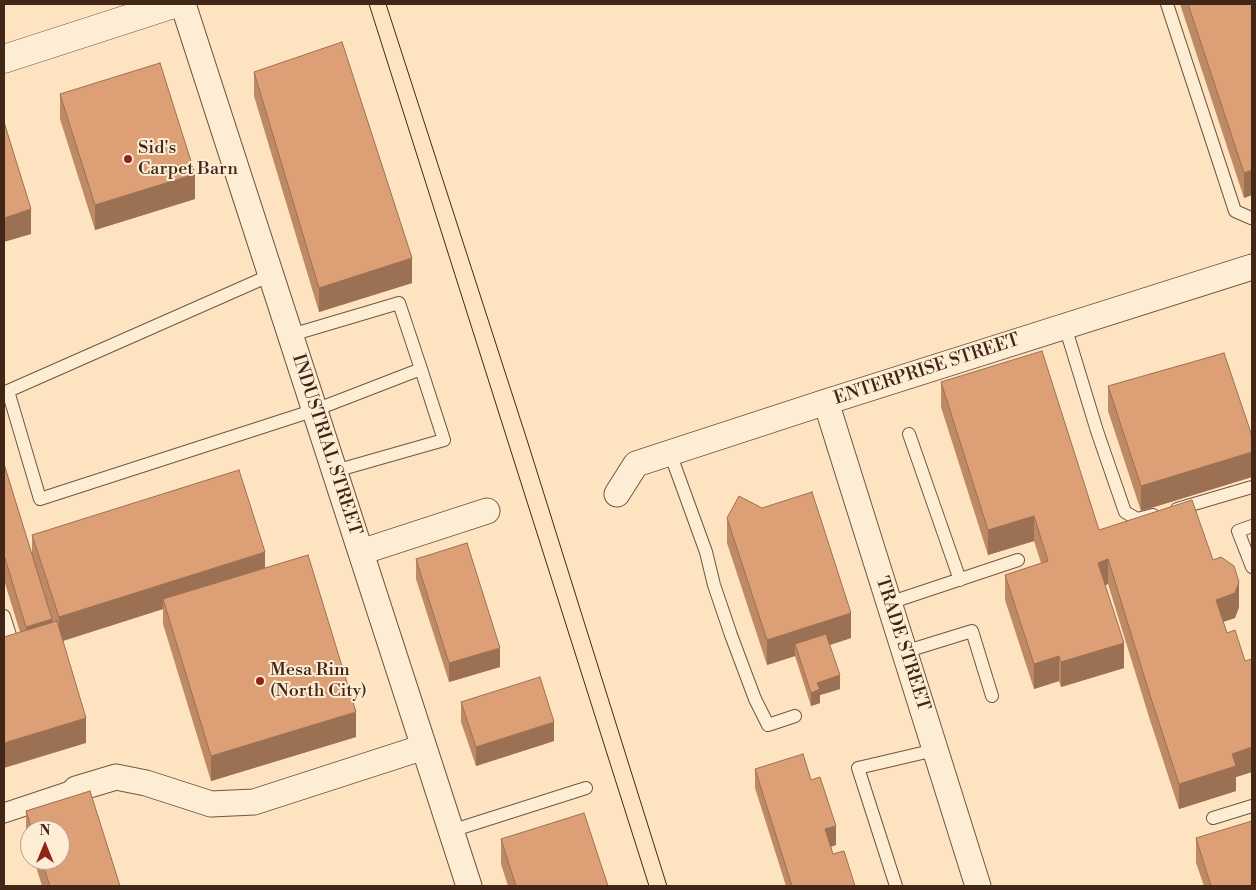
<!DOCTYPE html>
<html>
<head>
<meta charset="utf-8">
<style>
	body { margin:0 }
	#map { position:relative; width:1256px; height:890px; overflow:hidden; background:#fde3bf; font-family:"Libre Bodoni",serif }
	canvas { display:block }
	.frame { position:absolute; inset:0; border:5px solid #422719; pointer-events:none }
	.north { position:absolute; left:20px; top:820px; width:50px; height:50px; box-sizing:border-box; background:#feedd5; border:1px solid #b39e8a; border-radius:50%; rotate:0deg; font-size:14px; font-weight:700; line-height:20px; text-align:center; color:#422719 }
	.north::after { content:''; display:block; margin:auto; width:18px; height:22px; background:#8f2418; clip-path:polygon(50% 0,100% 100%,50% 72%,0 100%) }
</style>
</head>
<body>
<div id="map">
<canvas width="1256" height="890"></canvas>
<div class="frame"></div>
<div class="north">N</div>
</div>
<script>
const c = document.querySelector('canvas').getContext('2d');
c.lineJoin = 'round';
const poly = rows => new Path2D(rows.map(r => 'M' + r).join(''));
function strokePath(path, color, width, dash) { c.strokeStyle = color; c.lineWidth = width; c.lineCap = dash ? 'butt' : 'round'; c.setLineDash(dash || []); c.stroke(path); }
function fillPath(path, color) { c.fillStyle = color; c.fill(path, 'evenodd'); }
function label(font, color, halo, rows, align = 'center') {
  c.font = font + ' "Libre Bodoni",serif'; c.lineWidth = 4; c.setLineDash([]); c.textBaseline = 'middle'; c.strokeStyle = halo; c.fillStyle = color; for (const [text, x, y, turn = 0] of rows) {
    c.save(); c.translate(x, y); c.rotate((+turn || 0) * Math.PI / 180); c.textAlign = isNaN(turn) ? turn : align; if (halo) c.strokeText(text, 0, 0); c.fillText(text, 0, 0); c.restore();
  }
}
const service = poly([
	[1167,4,1235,211,1251,218,1252,218],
	[271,275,8,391,40,499,315,410,421,369],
	[1065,326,1097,431,1125,512,1137,519,1153,515],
	[291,335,399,303,421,369,444,440,335,471],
	[909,434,960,580],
	[670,453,706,552,714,585,731,635,755,699,768,725,795,716],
	[1177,509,1252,487],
	[1252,526,1238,531,1252,567],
	[889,603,1018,560],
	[4,616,10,635,4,637],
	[904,652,972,631,992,696],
	[1213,818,1252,806],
	[451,831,586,788],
	[896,886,858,768,935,750]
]);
const pedestrian = poly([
	[4,813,76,789]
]);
const minor = poly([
	[183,4,469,886],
	[826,402,978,886],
	[617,494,636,464,826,402,1252,267],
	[361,552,487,511],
	[76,789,116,777,146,783,211,804,254,802,424,747]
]);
const tertiary = poly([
	[4,59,174,4]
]);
strokePath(service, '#715642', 14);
strokePath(pedestrian, '#715642', 21);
strokePath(minor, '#715642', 27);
strokePath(tertiary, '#715642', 29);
strokePath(service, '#feedd5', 12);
strokePath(pedestrian, '#feedd5', 19);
strokePath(minor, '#feedd5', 25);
strokePath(tertiary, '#feedd5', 28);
strokePath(poly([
	[369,4,649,886],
	[386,4,528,443,667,886]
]), '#422719', 1);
fillPath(poly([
	[1180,4,1252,4,1252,195,1244,198],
	[254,72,412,283,319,312,254,96],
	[60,94,195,199,95,230,60,119],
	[941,382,1099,530,1213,560,1239,607,1235,618,1223,622,1227,633,1245,661,1252,659,1252,772,1236,777,1236,791,1179,809,1149,717,1108,584,1105,585,1124,668,1061,687,1059,681,1034,689,1005,600,1005,575,1041,563,1034,541,988,555,941,407],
	[1108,386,1252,436,1252,477,1141,511,1108,411],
	[4,464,32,555,32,535,265,568,356,737,211,781,163,624,163,609,63,641,86,743,20,632,4,580],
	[727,518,851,638,830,645,840,689,820,695,820,703,811,706,795,656,767,665,727,543],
	[416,559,500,667,449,682,416,579],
	[461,702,554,741,476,766,461,722],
	[755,769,811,780,836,845,831,847,833,854,855,886,786,886,755,788],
	[90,791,120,886,42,886,34,860,60,860,60,830,30,830,30,848,26,836,26,811],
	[1196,838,1252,886,1204,886,1196,863],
	[501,839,608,886,508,886,501,864]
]), '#be8a65');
fillPath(poly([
	[1252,170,1252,195,1244,198,1244,173],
	[195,174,195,199,95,230,95,205],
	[31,209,31,234,4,242,4,218],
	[412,258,412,283,319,312,319,288],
	[1252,452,1252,477,1141,511,1141,486],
	[1034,516,1034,541,988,555,988,530],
	[265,552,265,577,163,599,163,609,59,642,59,617],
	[1108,559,1108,584,1098,588,1098,563],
	[1239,582,1239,607,1235,618,1216,624,1216,600],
	[851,613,851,638,798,655,795,644,795,656,767,665,767,640],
	[52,619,52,644,26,652,26,627],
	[1124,643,1124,668,1061,687,1061,662],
	[500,648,500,667,449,682,449,663],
	[1059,656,1059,681,1034,689,1034,664],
	[840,675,840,689,820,695,820,703,811,706,811,693,817,683],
	[356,712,356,737,211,781,211,756],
	[86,718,86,743,4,768,4,743],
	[554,722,554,741,476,766,476,747],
	[1252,747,1252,772,1236,777,1236,791,1179,809,1179,784,1232,754],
	[836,826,836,845,825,848,825,829]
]), '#9b7053');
const building = poly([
	[1188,4,1252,4,1252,170,1244,173,1188,4],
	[342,42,412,258,319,288,254,72,342,42],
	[160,63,195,174,95,205,60,94,160,63],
	[4,122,31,209,4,218,4,122],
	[1042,351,1099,530,1192,500,1213,560,1221,557,1234,566,1239,582,1235,593,1216,600,1227,633,1235,630,1245,661,1252,659,1252,747,1232,754,1236,766,1179,784,1149,692,1108,559,1098,563,1124,643,1061,662,1059,656,1034,664,1005,575,1048,561,1034,516,988,530,941,382,1042,351],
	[1224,353,1252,436,1252,452,1141,486,1108,386,1224,353],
	[4,464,52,619,26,627,4,555,4,464],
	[239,470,265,552,59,617,32,535,239,470],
	[812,492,851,613,767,640,727,518,739,496,762,508,812,492],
	[467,543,500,648,449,663,416,559,467,543],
	[308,555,356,712,211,756,163,599,308,555],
	[57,621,86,718,4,743,4,637,57,621],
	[826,634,840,675,817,683,820,689,811,693,795,644,826,634],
	[540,677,554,722,476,747,461,702,540,677],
	[803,754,811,780,820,777,836,826,825,829,833,854,844,851,855,886,792,886,755,769,803,754],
	[90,791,120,886,50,886,41,860,60,860,60,830,32,830,26,811,90,791],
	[584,813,608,886,516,886,501,839,584,813],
	[1252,821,1252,886,1211,886,1196,838,1252,821]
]);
fillPath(building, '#dda076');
strokePath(building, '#9b7053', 1);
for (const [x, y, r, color] of [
	[128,159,5,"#8f2418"],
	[260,681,5,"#8f2418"]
]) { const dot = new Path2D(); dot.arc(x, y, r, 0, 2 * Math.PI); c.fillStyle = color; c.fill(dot); strokePath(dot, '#feedd5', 2); }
label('18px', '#422719', '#feedd5', [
	["Sid's",138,149],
	["Carpet Barn",138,170],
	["Mesa Rim",270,671],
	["(North City)",270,692]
], 'left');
label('18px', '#422719', '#feedd5', [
	["ENTERPRISE STREET",927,370,-18],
	["INDUSTRIAL STREET",326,445,72],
	["TRADE STREET",902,644,72]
]);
</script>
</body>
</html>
